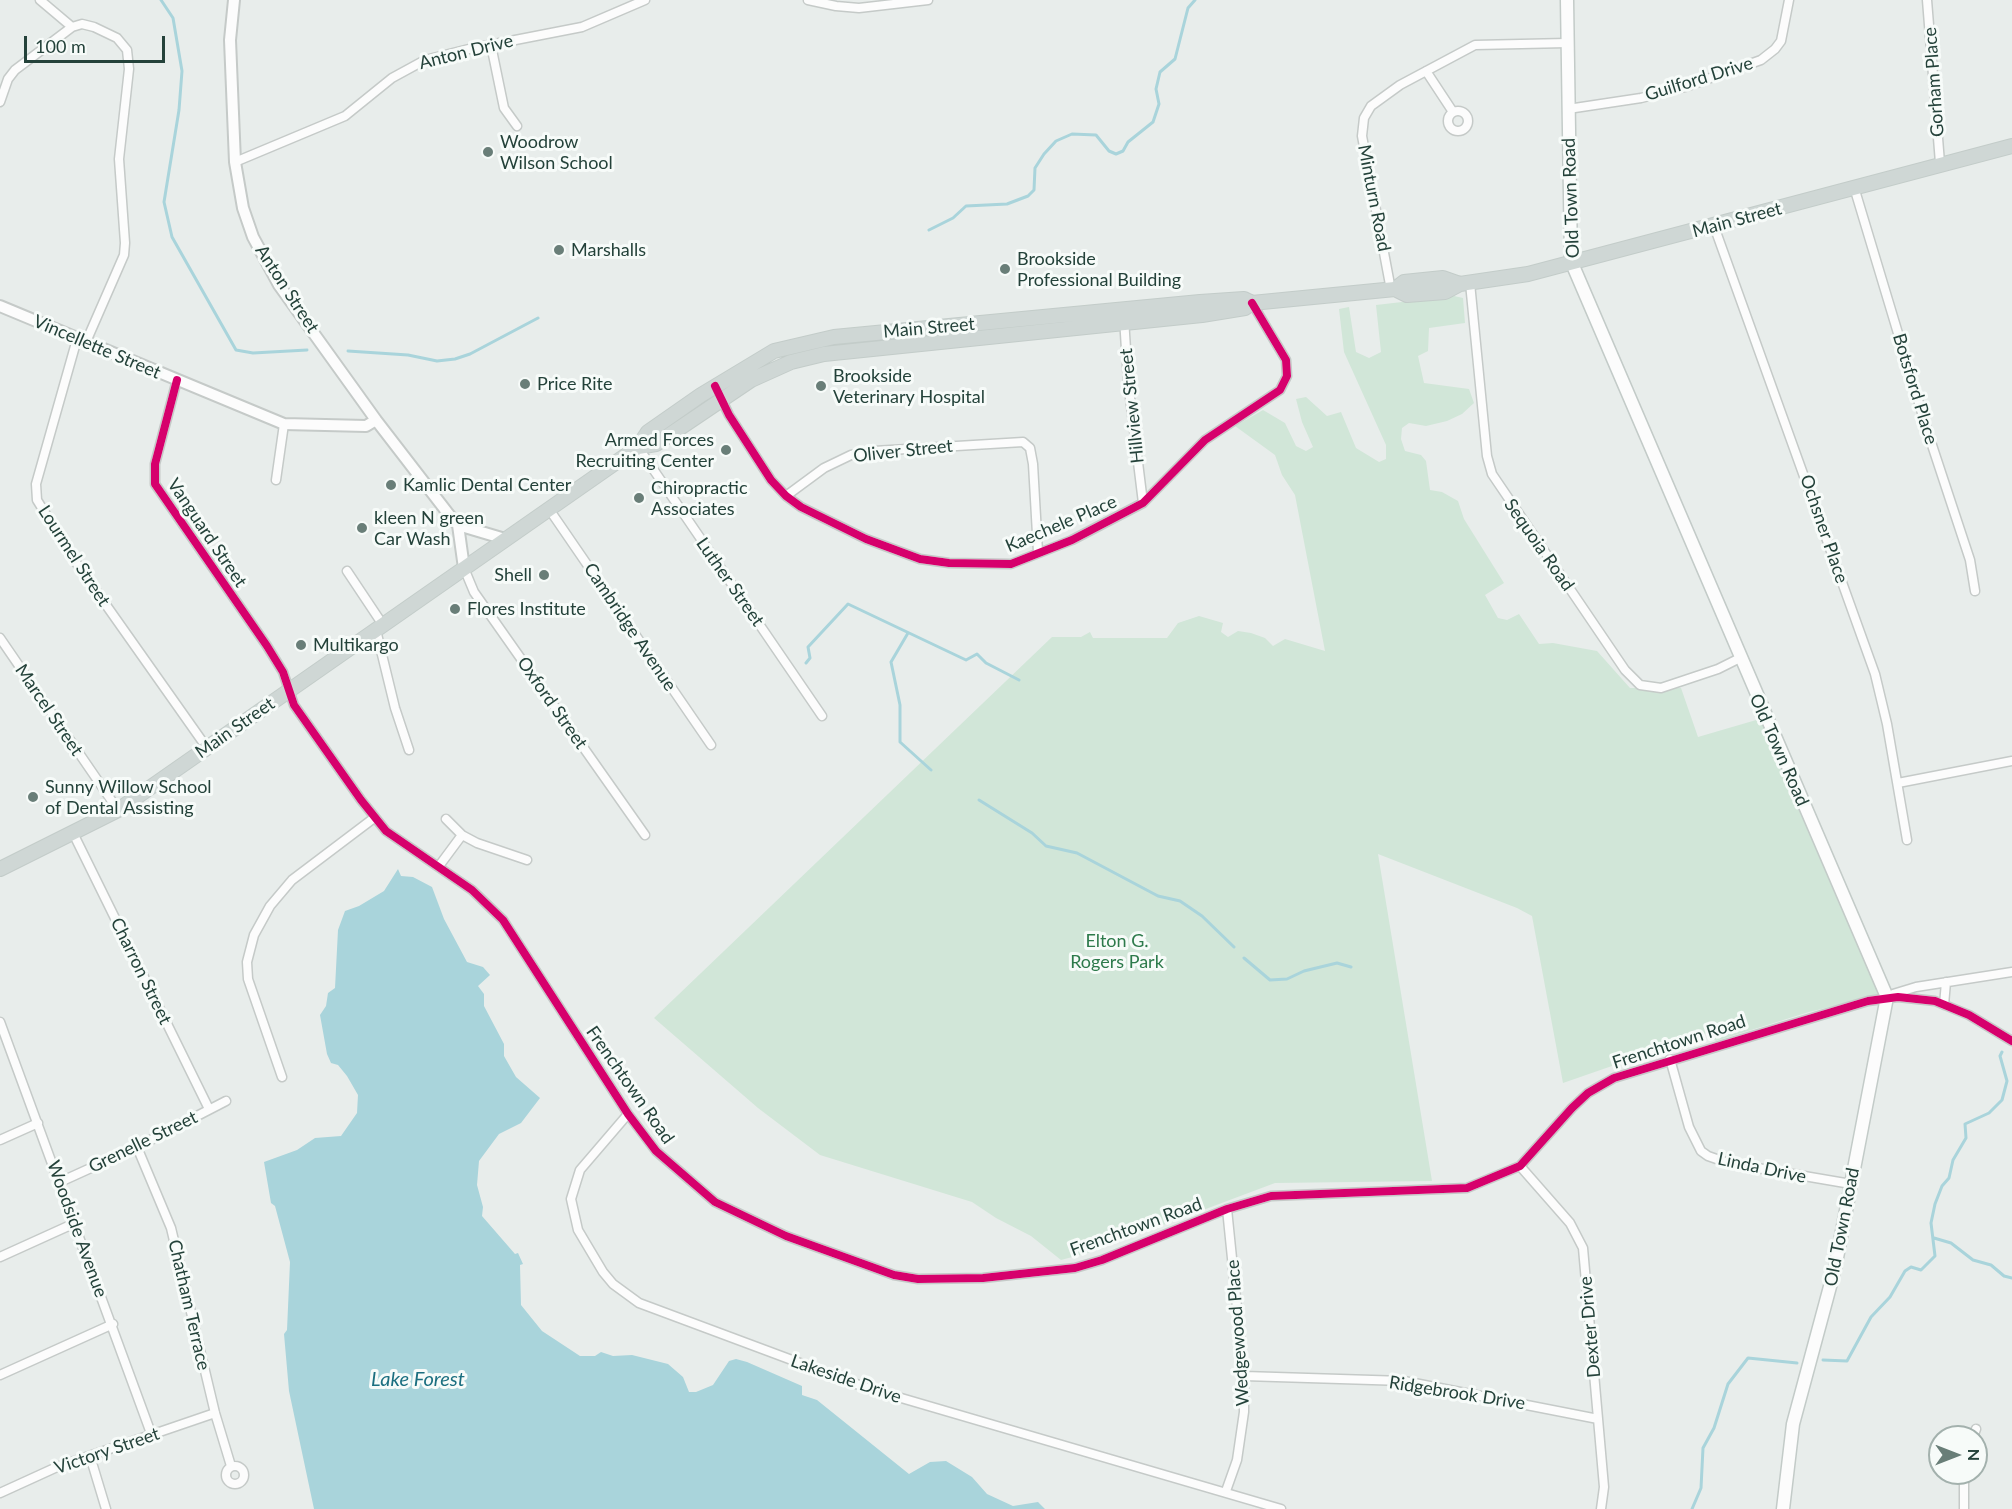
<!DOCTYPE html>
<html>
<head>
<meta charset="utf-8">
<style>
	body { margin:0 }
	#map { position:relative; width:2012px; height:1509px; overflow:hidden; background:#e8edeb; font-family:Lato,sans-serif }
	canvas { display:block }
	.north { position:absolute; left:1928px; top:1425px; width:60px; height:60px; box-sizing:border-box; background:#f7fbf9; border:2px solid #a3b1ad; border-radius:50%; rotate:90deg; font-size:16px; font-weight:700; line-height:24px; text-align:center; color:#24423a }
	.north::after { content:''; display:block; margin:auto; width:21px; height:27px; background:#697e78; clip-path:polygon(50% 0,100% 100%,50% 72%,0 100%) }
	.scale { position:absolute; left:24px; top:36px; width:141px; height:27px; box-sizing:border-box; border:3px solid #24423a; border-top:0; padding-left:8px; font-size:18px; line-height:21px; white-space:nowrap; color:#24423a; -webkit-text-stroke:4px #f7fbf9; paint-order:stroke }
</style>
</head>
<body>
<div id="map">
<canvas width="2012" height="1509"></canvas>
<div class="north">N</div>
<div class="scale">100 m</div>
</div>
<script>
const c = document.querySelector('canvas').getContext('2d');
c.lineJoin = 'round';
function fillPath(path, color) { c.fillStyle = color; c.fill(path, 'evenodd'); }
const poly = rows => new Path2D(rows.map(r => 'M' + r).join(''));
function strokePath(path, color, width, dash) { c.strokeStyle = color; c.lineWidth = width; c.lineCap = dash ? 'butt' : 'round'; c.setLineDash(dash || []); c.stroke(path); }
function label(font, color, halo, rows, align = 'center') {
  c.font = font + ' Lato,sans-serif'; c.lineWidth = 6; c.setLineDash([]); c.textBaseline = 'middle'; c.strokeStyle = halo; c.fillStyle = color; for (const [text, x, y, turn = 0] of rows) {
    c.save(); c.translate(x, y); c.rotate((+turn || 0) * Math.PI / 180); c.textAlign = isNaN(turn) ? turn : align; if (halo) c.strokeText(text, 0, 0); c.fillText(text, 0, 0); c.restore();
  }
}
fillPath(poly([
	[1454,296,1463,298,1465,323,1429,328,1428,351,1418,356,1424,383,1469,389,1474,403,1462,414,1447,421,1426,426,1409,423,1402,428,1401,439,1405,451,1421,455,1426,461,1430,490,1442,492,1458,501,1464,519,1504,583,1485,595,1498,618,1507,620,1519,614,1539,644,1553,643,1597,651,1630,688,1681,688,1698,737,1763,718,1884,994,1809,1012,1716,1041,1707,1033,1563,1083,1532,916,1517,908,1378,854,1432,1181,1275,1183,1091,1252,1061,1260,1031,1236,996,1218,972,1202,820,1155,758,1108,654,1018,1052,637,1081,637,1090,632,1093,638,1167,638,1178,623,1199,616,1223,623,1221,632,1228,637,1238,631,1251,633,1265,638,1273,646,1285,639,1325,651,1295,495,1282,475,1275,455,1235,426,1263,410,1285,423,1296,446,1306,451,1313,447,1302,422,1296,399,1306,397,1327,416,1341,412,1356,448,1379,462,1386,459,1386,445,1344,352,1339,309,1349,307,1356,352,1369,358,1381,352,1376,305]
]), '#d1e6d8');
fillPath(poly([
	[398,869,401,876,413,877,432,887,444,919,467,962,483,967,490,975,478,986,484,994,484,1006,504,1044,504,1056,516,1077,540,1098,521,1123,499,1134,479,1161,477,1185,483,1207,482,1216,515,1254,518,1253,523,1264,520,1265,521,1305,542,1331,580,1356,595,1356,601,1352,613,1356,632,1355,668,1364,683,1377,689,1392,696,1392,713,1385,729,1361,736,1359,747,1362,802,1386,802,1395,817,1400,909,1474,930,1462,946,1461,972,1477,987,1494,1013,1506,1038,1502,1045,1509,314,1509,289,1391,284,1334,287,1330,290,1262,275,1206,271,1203,264,1162,297,1150,315,1138,341,1136,357,1113,358,1095,347,1076,338,1065,331,1063,327,1054,320,1015,326,1006,328,993,335,988,338,930,345,911,359,906,384,891]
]), '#a9d4db');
strokePath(poly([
	[161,0,173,18,182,71,179,110,164,202,172,237,236,350,253,353,307,350],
	[929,230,953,218,966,206,1007,204,1028,196,1034,190,1035,168,1044,154,1056,141,1072,134,1096,135,1109,151,1116,154,1123,151,1128,142,1153,122,1159,104,1156,89,1160,72,1175,59,1188,8,1195,0],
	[348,351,408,355,437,361,455,359,470,354,538,318],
	[908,633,891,662,900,705,900,742,931,770],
	[806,663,810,658,808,647,848,604,966,660,977,654,986,663,1019,680],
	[979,800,1032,833,1046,846,1077,853,1158,896,1180,901,1202,916,1234,947],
	[1244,958,1270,980,1287,979,1304,971,1337,963,1351,967],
	[1934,1238,1951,1243,1973,1260,1991,1265,2004,1276,2012,1278],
	[1823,1360,1847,1361,1871,1317,1890,1297,1905,1271,1911,1267,1921,1270,1935,1256,1931,1223,1935,1204,1942,1186,1949,1178,1953,1160,1966,1138,1965,1124,1989,1113,2002,1100,2007,1081,2000,1056,2002,1052],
	[1692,1509,1701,1488,1703,1448,1714,1428,1728,1384,1748,1358,1797,1363]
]), '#a9d4db', 3);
const minor = poly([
	[40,0,72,27],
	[808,0,836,6,859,8,928,0],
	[1927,0,1940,163],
	[491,45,504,108,517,126],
	[1426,71,1453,112],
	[0,102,8,79,15,70,72,27,82,24,94,27,117,38,127,50,129,69,119,159,125,243,124,255,86,342],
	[1568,109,1641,98,1685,87,1761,60,1775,49,1781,41,1789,0],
	'1448 121a10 10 0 1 1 20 0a10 10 0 1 1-20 0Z',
	[235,162,345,116,392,78,425,60,469,49,582,27,645,0],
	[1854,187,1928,433,1970,560,1975,591],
	[1714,226,1875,674,1887,724,1907,840],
	[1470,283,1487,456,1492,474,1625,670,1640,685,1661,688,1718,669,1740,658],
	[1391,290,1362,136,1364,118,1371,106,1400,85,1475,45,1567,43],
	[1124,318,1128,381,1143,503],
	[77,339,36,484,37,500,75,561,207,748],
	[177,380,155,464,155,484,267,646,283,672,294,705,361,800,386,831,472,890,503,920,628,1114,656,1151,715,1202,786,1236,894,1275,918,1279,983,1278,1075,1268,1102,1260,1227,1209,1271,1196,1467,1188,1520,1166,1572,1108,1588,1093,1614,1078,1868,1001,1898,997,1935,1001,1969,1015,2012,1041],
	[715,386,729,415,771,480,786,496,801,507,866,539,920,559,949,563,1011,564,1072,540,1143,503,1205,440,1280,390,1287,376,1286,360,1252,303],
	[638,447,822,716],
	[276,480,284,424],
	[786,496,824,468,851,455,874,451,1023,442,1030,448,1033,464,1038,552],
	[549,509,711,745],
	[464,568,474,592,645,835],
	[347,571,383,625],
	[376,630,395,708,409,750],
	[0,638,118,810],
	[1898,783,2012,761],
	[446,819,462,835,477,843,527,860],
	[73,833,209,1109],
	[439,866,462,835],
	[1893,994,1916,987,2012,972],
	[1944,1005,1946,982],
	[0,1022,152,1436],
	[1670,1059,1689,1127,1701,1151,1708,1156,1728,1163,1851,1184],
	[282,1077,248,979,247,962,254,935,270,906,292,880,374,818],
	[628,1114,580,1170,571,1199,578,1230,603,1272,613,1284,639,1303,867,1388,1281,1509],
	[0,1140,38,1123],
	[137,1147,171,1228,215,1413,231,1466],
	[1520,1166,1570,1223,1583,1248,1604,1487,1601,1509],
	[60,1182,137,1147,226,1101],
	[0,1257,75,1223],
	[0,1375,113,1324],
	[1244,1376,1404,1381,1598,1419],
	[1973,1437,1976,1429],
	[90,1456,106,1509],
	'226 1475a9 9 0 1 1 18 0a9 9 0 1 1-18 0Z',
	[1226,1491,1237,1460,1244,1412,1244,1376,1227,1209],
	[0,1493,57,1467,215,1413],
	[1964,1509,1964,1473]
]);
const tertiary = poly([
	[234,0,230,40,235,162,243,208,253,237,279,285,376,420,450,516,458,525,505,539],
	[0,306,284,424,366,426,376,420],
	[458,525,464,568]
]);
const secondary = poly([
	[1567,0,1571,261,1887,997,1835,1268,1793,1424,1783,1509]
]);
const primary = poly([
	[1395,289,1404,282,1443,278,1460,284,1528,274,2012,146],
	[638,447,656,444,751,380,791,362,824,354,1202,315,1245,308,1252,303,1395,289,1407,295,1445,292,1460,284],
	[0,869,118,810,638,447,648,432,701,395,774,351,834,337,1200,302,1244,299,1252,303]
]);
strokePath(minor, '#c5cac8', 11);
strokePath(tertiary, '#c5cac8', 14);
strokePath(secondary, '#c3cbc8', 15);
strokePath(primary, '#c3ccc9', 16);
strokePath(minor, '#fcfcfc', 8);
strokePath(tertiary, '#fcfcfc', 10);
strokePath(secondary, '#fcfcfc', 12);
strokePath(primary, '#cfd7d5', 14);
strokePath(poly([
	[177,380,155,464,155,484,267,646,283,672,294,705,361,800,386,831,472,890,503,920,628,1114,656,1151,715,1202,786,1236,894,1275,918,1279,983,1278,1075,1268,1102,1260,1227,1209,1271,1196,1467,1188,1520,1166,1572,1108,1588,1093,1614,1078,1868,1001,1898,997,1935,1001,1969,1015,2012,1041],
	[715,386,729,415,771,480,786,496,801,507,866,539,920,559,949,563,1011,564,1072,540,1143,503,1205,440,1280,390,1287,376,1286,360,1252,303]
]), '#d6006c', 8);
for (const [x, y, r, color] of [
	[488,152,6,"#697e78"],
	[559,250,6,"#697e78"],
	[1005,269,6,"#697e78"],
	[525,384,6,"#697e78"],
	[821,386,6,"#697e78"],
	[726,450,6,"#697e78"],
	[391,485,6,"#697e78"],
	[639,498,6,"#697e78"],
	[362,528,6,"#697e78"],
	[544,575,6,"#697e78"],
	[455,609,6,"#697e78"],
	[301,645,6,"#697e78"],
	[33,797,6,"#697e78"]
]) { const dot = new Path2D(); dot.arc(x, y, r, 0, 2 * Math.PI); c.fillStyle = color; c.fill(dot); strokePath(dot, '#f7fbf9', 2); }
label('18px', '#24423a', '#f7fbf9', [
	["Anton Drive",466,52,-14],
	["Guilford Drive",1699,79,-17],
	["Gorham Place",1934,82,-94],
	["Minturn Road",1374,198,79],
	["Old Town Road",1571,198,-92],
	["Main Street",1737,220,-15],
	["Anton Street",287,289,57],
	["Main Street",929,328,-5],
	["Vincellette Street",97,347,23],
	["Botsford Place",1915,389,73],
	["Hillview Street",1132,406,-96],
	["Oliver Street",903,451,-6],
	["Kaechele Place",1061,524,-23],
	["Ochsner Place",1824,529,71],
	["Vanguard Street",207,533,56],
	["Sequoia Road",1539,545,55],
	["Lourmel Street",74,556,57],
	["Luther Street",730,582,55],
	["Cambridge Avenue",630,627,56],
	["Oxford Street",552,703,55],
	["Marcel Street",49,710,56],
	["Main Street",235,728,-35],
	["Old Town Road",1779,750,66],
	["Charron Street",141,971,64],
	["Frenchtown Road",1679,1042,-18],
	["Frenchtown Road",630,1085,55],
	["Grenelle Street",143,1142,-26],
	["Linda Drive",1762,1168,12],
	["Frenchtown Road",1136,1227,-20],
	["Old Town Road",1842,1227,-79],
	["Woodside Avenue",77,1229,70],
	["Chatham Terrace",189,1305,77],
	["Dexter Drive",1590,1327,-95],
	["Wedgewood Place",1238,1333,-94],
	["Lakeside Drive",846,1379,19],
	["Ridgebrook Drive",1457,1393,9],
	["Victory Street",107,1451,-19]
]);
label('18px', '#24423a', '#f7fbf9', [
	["Woodrow",500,142],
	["Wilson School",500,163],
	["Marshalls",571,250],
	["Brookside",1017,259],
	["Professional Building",1017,280],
	["Brookside",833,376],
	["Veterinary Hospital",833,397],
	["Price Rite",537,384],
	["Armed Forces",714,440,"right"],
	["Recruiting Center",714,461,"right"],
	["Kamlic Dental Center",403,485],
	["Chiropractic",651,488],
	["Associates",651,509],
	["kleen N green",374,518],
	["Car Wash",374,539],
	["Shell",532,575,"right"],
	["Flores Institute",467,609],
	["Multikargo",313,645],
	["Sunny Willow School",45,787],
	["of Dental Assisting",45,808]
], 'left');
label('18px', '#2d7a4b', '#f7fbf9', [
	["Elton G.",1117,941],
	["Rogers Park",1117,962]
]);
label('italic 20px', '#1c6f80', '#f7fbf9', [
	["Lake Forest",418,1380]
]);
</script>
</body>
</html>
